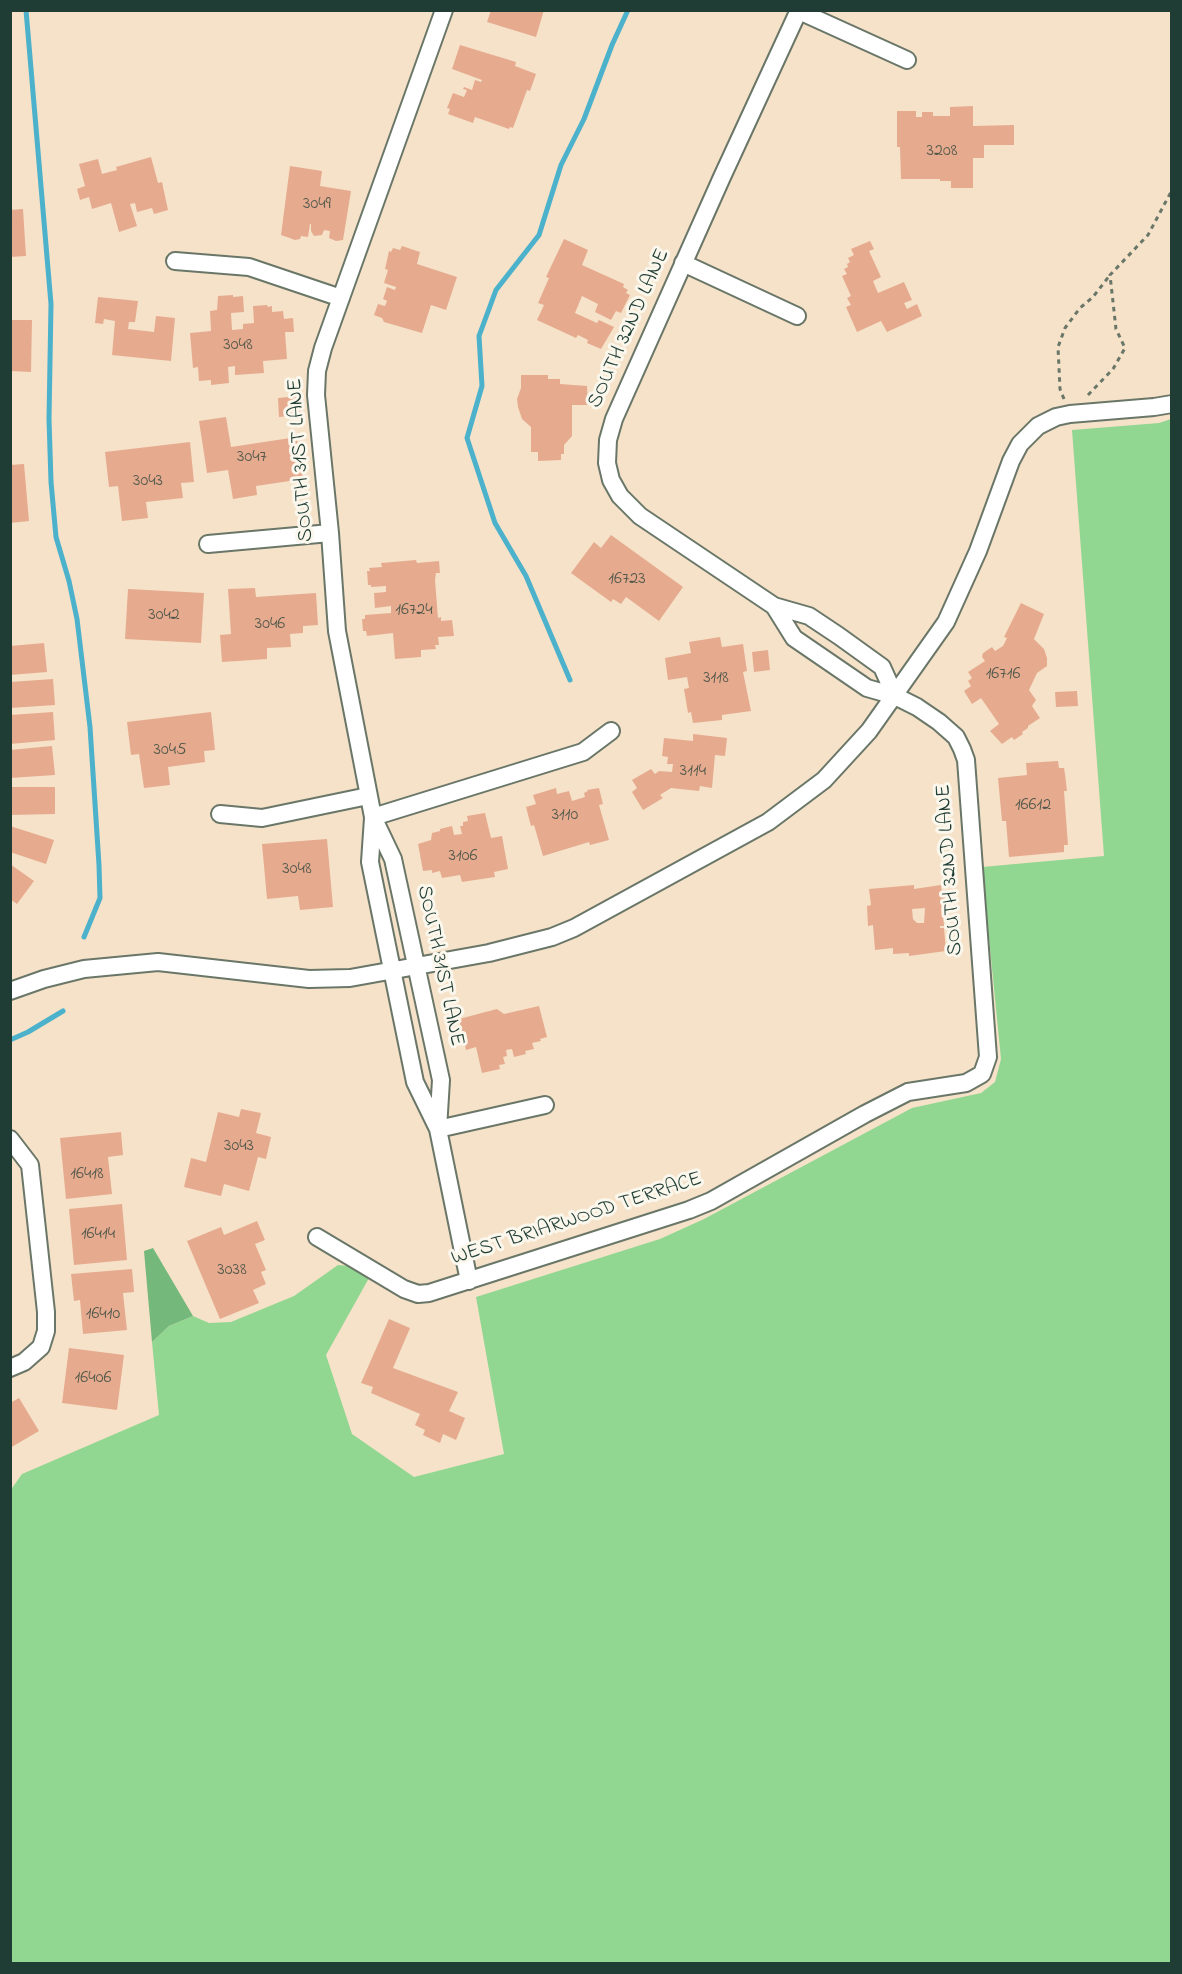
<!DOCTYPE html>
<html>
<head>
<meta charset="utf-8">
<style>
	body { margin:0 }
	#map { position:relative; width:1182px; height:1974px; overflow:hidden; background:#f5e2c9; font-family:"Indie Flower",sans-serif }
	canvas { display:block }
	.frame { position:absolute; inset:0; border:12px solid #1f3d34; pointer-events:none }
</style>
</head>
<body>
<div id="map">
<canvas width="1182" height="1974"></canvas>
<div class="frame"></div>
</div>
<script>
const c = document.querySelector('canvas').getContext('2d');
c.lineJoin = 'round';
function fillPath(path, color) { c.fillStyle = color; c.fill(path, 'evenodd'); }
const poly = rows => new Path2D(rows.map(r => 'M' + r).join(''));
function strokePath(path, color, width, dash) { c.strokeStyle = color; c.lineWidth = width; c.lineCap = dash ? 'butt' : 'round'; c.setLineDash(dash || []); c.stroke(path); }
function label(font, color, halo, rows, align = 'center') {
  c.font = font + ' "Indie Flower",sans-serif'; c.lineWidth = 6; c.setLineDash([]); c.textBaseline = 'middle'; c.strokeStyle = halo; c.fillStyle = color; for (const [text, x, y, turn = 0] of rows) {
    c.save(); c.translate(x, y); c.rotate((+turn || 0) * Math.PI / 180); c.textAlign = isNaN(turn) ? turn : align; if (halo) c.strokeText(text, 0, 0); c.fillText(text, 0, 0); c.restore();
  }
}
fillPath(poly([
	[1171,419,1171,1963,11,1964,10,1491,22,1474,159,1415,152,1342,169,1326,193,1316,209,1323,231,1322,294,1296,338,1265,348,1266,369,1278,326,1355,352,1434,414,1477,504,1454,476,1297,660,1239,704,1219,912,1108,981,1093,995,1082,1001,1059,982,867,1104,856,1072,430,1159,423]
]), '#92d791');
fillPath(poly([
	[153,1248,193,1316,169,1326,152,1342,144,1251]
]), '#75b87b');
strokePath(poly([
	[26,10,51,304,49,419,51,482,56,537,69,581,77,619,90,727,99,865,100,898,84,937],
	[570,680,526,576,495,523,467,438,482,386,479,336,496,290,539,235,561,165,584,119,612,45,628,10],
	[10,1040,28,1032,63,1011]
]), '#4cb1cb', 5);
fillPath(poly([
	[491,10,544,10,536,37,487,22],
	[460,45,516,62,515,66,536,74,530,91,527,90,513,128,510,127,509,129,475,117,473,123,448,114,450,109,447,108,453,93,464,97,467,90,463,89,464,87,472,90,475,80,481,82,482,80,452,69],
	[973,106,973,126,1014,125,1014,145,984,145,984,158,973,158,973,188,951,188,951,181,940,181,940,179,901,179,900,147,897,147,897,111,916,111,916,117,922,117,922,112,933,112,933,116,950,116,950,107],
	[151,157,158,183,162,182,168,210,154,214,152,208,137,212,135,203,130,204,137,226,119,232,111,203,92,209,89,197,80,200,77,189,85,186,79,164,98,159,102,174,117,170,116,167],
	[290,166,322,171,320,186,351,191,343,240,336,241,329,238,330,231,324,230,322,235,314,236,311,231,311,224,310,224,308,237,301,236,300,239,295,240,281,235],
	[23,209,26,256,10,257,10,210],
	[564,239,588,250,582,265,624,284,623,287,628,290,626,293,630,295,621,313,616,311,611,320,595,312,598,304,582,296,575,313,597,323,599,320,614,327,601,349,587,343,588,340,578,335,576,338,537,320,544,305,538,303,549,278,546,277],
	[870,241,874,249,869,251,881,277,873,281,878,293,904,282,912,300,904,303,907,309,917,304,922,316,887,332,881,321,857,332,846,307,851,305,847,298,851,296,842,276,847,274,844,269,848,267,847,264,850,262,848,258,854,255,851,249],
	[402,246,420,252,417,264,457,277,446,310,431,305,422,333,384,322,382,318,374,315,378,304,385,306,387,301,383,299,387,287,395,290,396,287,384,283,388,270,385,269,389,251,391,252,393,248,400,250],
	[233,295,233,297,243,296,244,312,231,313,232,330,243,329,243,324,254,323,253,306,267,305,268,307,272,306,272,312,283,311,284,319,293,318,294,332,285,332,287,359,263,361,264,373,235,375,235,366,228,367,229,383,211,385,211,380,199,381,198,367,193,368,190,333,211,331,210,311,217,310,218,296],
	[98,297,138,301,135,322,129,322,128,329,154,332,156,316,175,318,171,361,112,355,115,321,104,319,103,324,95,323],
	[10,320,32,320,31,372,10,371],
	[521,375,548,375,548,379,560,379,560,384,587,386,588,405,572,405,572,436,564,445,564,454,561,454,561,460,538,461,538,452,531,452,531,427,522,419,518,407,517,399,521,388],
	[299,396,300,415,279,417,278,398],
	[226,417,231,447,297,437,303,479,256,486,257,495,233,499,228,470,207,473,199,421],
	[190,442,194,482,181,483,183,498,146,502,148,518,122,521,118,486,109,487,105,452],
	[24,464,29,521,10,523,10,465],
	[611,535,683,587,659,621,626,597,621,604,613,599,611,602,571,573,594,542,601,548],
	[416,560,417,563,439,561,440,573,436,573,435,580,438,618,441,617,441,621,452,620,454,636,438,637,439,645,435,645,436,649,421,650,421,657,395,659,393,633,367,636,366,631,363,631,362,619,365,619,365,615,391,613,391,606,375,608,374,593,386,592,386,586,371,587,371,585,368,585,367,571,370,571,369,568,382,567,381,563],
	[255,588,256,597,316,593,318,625,303,626,303,633,290,634,291,647,267,648,267,659,222,662,220,635,231,634,228,589],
	[128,589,204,593,201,643,125,639],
	[1021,603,1044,614,1034,639,1044,649,1047,658,1047,666,1037,673,1029,690,1036,700,1032,706,1040,718,1028,726,1028,728,1022,732,1023,734,1014,740,1012,737,1002,744,990,731,999,724,981,698,972,704,964,691,971,686,968,681,972,678,968,672,985,661,982,657,983,653,992,647,995,651,1003,646,1007,638,1004,637],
	[720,637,722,647,743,644,747,671,743,672,751,711,722,715,722,720,693,723,691,712,688,713,684,689,689,688,687,677,668,680,665,658,691,653,689,642],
	[44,643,47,672,10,675,10,646],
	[768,650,770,670,754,672,752,652],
	[53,679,55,705,10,708,10,682],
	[1077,691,1078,706,1056,707,1055,692],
	[53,712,55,740,10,744,10,715],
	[211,712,215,750,204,751,205,762,168,767,170,785,144,788,139,754,131,755,127,722],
	[693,734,727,738,725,756,715,755,712,788,700,786,699,791,671,788,660,795,663,798,643,810,632,792,637,788,632,780,651,769,655,774,659,771,672,772,673,764,667,764,668,757,662,756,664,738,693,741],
	[52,746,55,775,10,778,10,750],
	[1058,761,1059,768,1064,768,1065,774,1067,791,1064,791,1068,845,1064,845,1064,852,1009,857,1006,821,1002,821,998,778,1027,775,1026,763],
	[10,787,55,787,55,814,10,815],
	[556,788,557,794,569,791,572,801,585,797,584,793,588,791,587,790,599,788,603,804,599,805,609,840,590,845,589,842,543,856,534,825,531,826,526,807,536,804,533,795],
	[485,813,491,838,502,836,508,869,494,872,495,877,462,882,460,875,442,878,440,871,432,873,432,870,423,871,418,844,431,840,432,833,440,831,440,829,452,826,454,835,462,834,460,826,463,826,463,822,468,821,467,816],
	[10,826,54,840,46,864,10,852],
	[327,839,333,907,300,910,298,896,267,899,262,844],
	[10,864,34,881,17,904,10,899],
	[914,885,914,889,941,885,942,895,945,895,946,913,943,913,944,926,940,926,940,928,944,928,946,951,909,956,909,953,893,954,893,948,875,950,873,925,868,926,867,906,871,905,869,889],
	[925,908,924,923,917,923,913,919,912,909],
	[539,1006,547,1037,540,1039,541,1041,532,1043,534,1049,525,1051,526,1054,514,1057,512,1049,506,1050,507,1056,503,1057,505,1064,499,1065,500,1069,482,1073,476,1047,466,1050,459,1019,497,1009,504,1014],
	[241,1109,261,1113,256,1133,271,1137,266,1159,258,1157,249,1191,224,1184,221,1196,184,1187,191,1158,206,1162,218,1112,239,1117],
	[121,1132,123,1155,108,1157,112,1194,66,1199,60,1138],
	[122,1204,127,1260,74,1265,69,1209],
	[257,1221,265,1240,255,1244,266,1270,261,1272,266,1284,253,1290,259,1303,220,1319,187,1241,221,1227,224,1235],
	[132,1269,134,1292,123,1293,127,1330,83,1334,80,1300,74,1301,71,1274],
	[389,1319,410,1328,393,1368,458,1392,449,1411,465,1418,456,1440,443,1434,440,1443,423,1435,425,1430,415,1425,420,1414,371,1393,373,1387,361,1383],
	[69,1348,124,1355,117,1410,62,1403],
	[19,1398,39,1431,10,1448,10,1403]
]), '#e6ab8f');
const minor = poly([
	[799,10,722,177,614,419,608,440,607,463,611,480,620,496,640,516,774,606,809,616,839,636,882,667,895,696],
	[799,11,907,60],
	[175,261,249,267,341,298],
	[683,263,797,316],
	[208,544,330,533],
	[220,814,262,818,368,796],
	[373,817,583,752,611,731],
	[373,818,370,862,415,1082,438,1129,469,1281],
	[10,991,44,979,84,969,158,962,309,979,350,978,489,953,552,937,574,928,768,822,824,780,869,731,946,622,978,551,1011,461,1020,444,1038,426,1056,417,1070,414,1154,407,1172,404],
	[438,1129,441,1080,393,859,373,817,337,631,330,533,316,395,317,371,323,348,444,10],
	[438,1129,545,1105],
	[10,1139,30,1165,46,1312,46,1331,41,1347,24,1362,10,1368],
	[317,1237,404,1289,418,1294,429,1293,689,1210,711,1201,865,1114,908,1092,966,1083,982,1074,988,1057,966,760,962,749,956,737,939,722,917,707,895,696,867,688,794,638,774,606]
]);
strokePath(minor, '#6a7768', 20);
strokePath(poly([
	[1088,395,1113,369,1125,348,1116,329,1110,275,1148,235,1172,190],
	[1064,399,1060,389,1058,347,1065,328,1080,308,1093,297,1110,275]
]), '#6a7768', 3, [4.5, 4.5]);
strokePath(minor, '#fff', 16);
label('18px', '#51584b', null, [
	["3208",942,152],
	["3049",317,205],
	["3048",238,346],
	["3047",252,458],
	["3043",148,482],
	["16723",627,580],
	["16724",414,611],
	["3042",164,616],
	["3046",270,625],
	["16716",1003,675],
	["3118",716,679],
	["3045",170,751],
	["3114",693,772],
	["16612",1033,806],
	["3110",565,816],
	["3106",463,857],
	["3048",297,870],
	["3043",239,1147],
	["16418",87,1175],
	["16414",98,1235],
	["3038",232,1271],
	["16410",103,1315],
	["16406",93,1379]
]);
label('21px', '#1f3d34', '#fbf7ec', [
	["SOUTH 32ND LANE",630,329,-66],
	["SOUTH 31ST LANE",302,460,-94],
	["SOUTH 32ND LANE",951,870,-94],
	["SOUTH 31ST LANE",439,966,78],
	["WEST BRIARWOOD TERRACE",577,1220,-18]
]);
</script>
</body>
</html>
